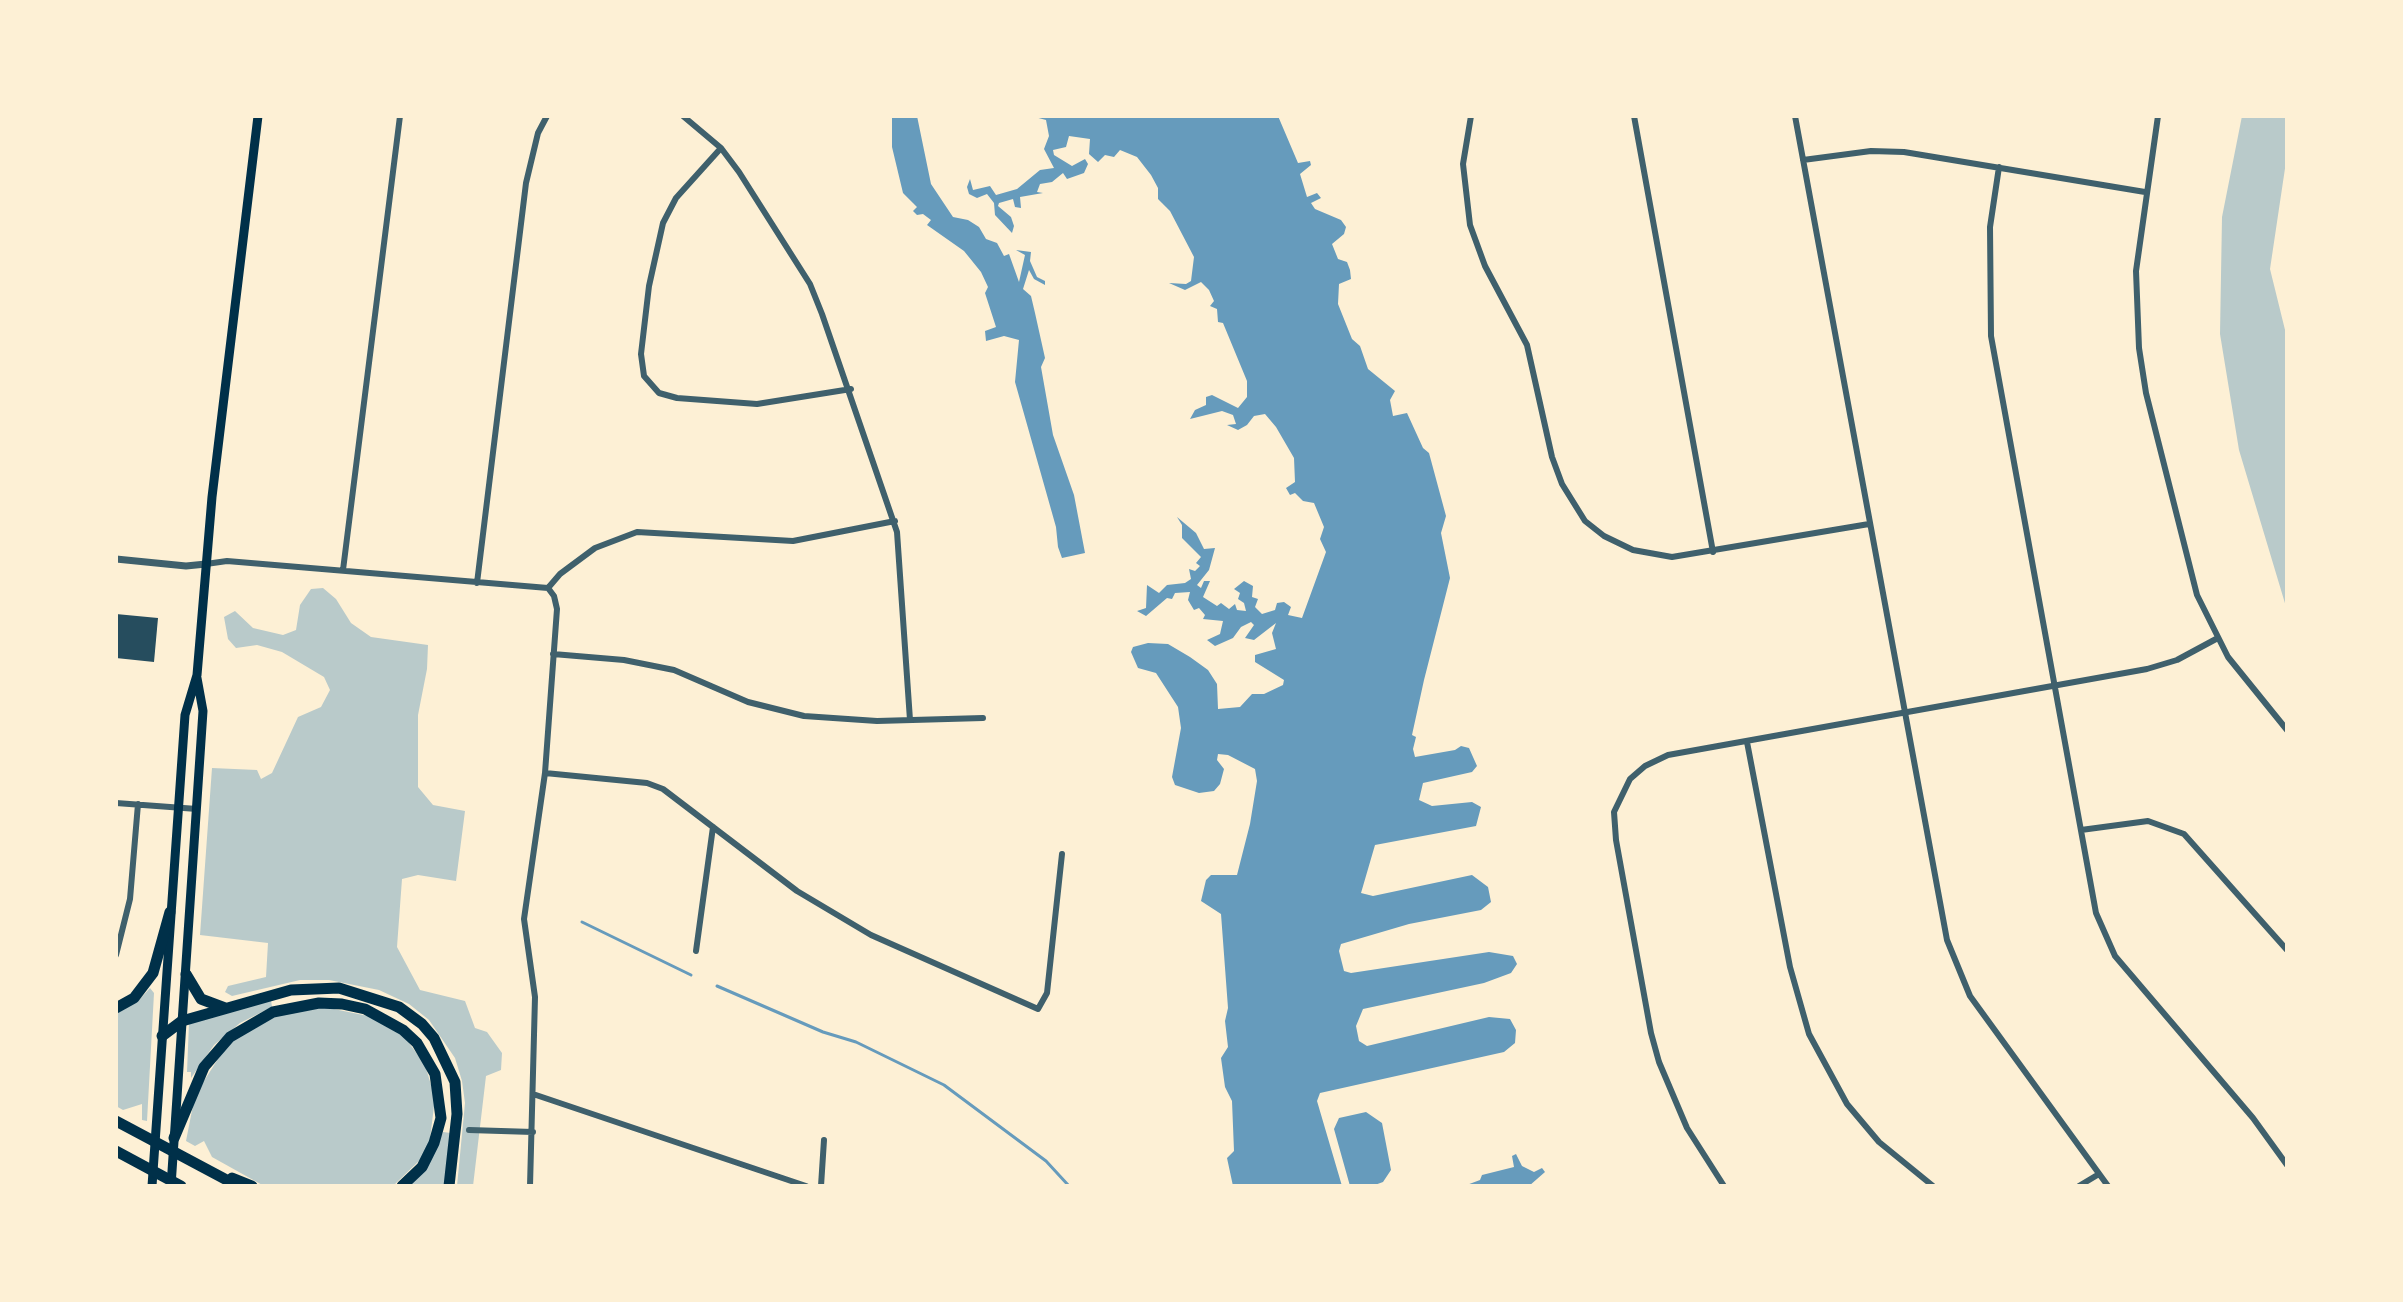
<!DOCTYPE html>
<html>
<head>
<meta charset="utf-8">
<style>
	body { margin:0 }
	#map { position:relative; width:2403px; height:1302px; overflow:hidden; background:#fdf0d5; font-family:Helvetica,sans-serif }
	canvas { display:block }
	.frame { position:absolute; inset:0; border:118px solid #fdf0d5; pointer-events:none }
</style>
</head>
<body>
<div id="map">
<canvas width="2403" height="1302"></canvas>
<div class="frame"></div>
</div>
<script>
const c = document.querySelector('canvas').getContext('2d');
c.lineJoin = 'round';
function fillPath(path, color) { c.fillStyle = color; c.fill(path, 'evenodd'); }
const poly = rows => new Path2D(rows.map(r => 'M' + r).join(''));
function strokePath(path, color, width, dash) { c.strokeStyle = color; c.lineWidth = width; c.lineCap = dash ? 'butt' : 'round'; c.setLineDash(dash || []); c.stroke(path); }
fillPath(poly([
	[2242,116,2287,116,2287,155,2270,269,2287,338,2287,610,2239,450,2220,334,2222,217],
	[323,588,336,599,351,623,371,637,428,645,427,669,418,715,418,787,433,805,465,811,456,881,418,875,402,879,397,947,420,990,465,1001,475,1028,487,1032,502,1053,501,1070,486,1076,473,1186,457,1186,465,1103,462,1081,455,1058,429,1020,409,1004,379,990,329,980,300,980,232,996,225,992,228,986,266,977,268,943,200,935,212,768,257,770,261,779,272,773,298,717,321,707,330,690,324,677,282,652,257,645,236,648,228,639,224,617,235,611,253,628,283,635,296,630,300,605,311,589],
	[150,988,154,993,147,1121,142,1120,142,1104,123,1110,116,1106,116,1014,140,999],
	[271,1000,272,1007,240,1023,214,1045,191,1078,191,1072,187,1072,189,1023],
	[305,1008,329,1008,368,1016,404,1036,425,1065,435,1098,430,1139,422,1158,393,1186,264,1186,212,1157,204,1141,195,1146,186,1141,195,1095,225,1048,241,1034,282,1013],
	[443,1132,451,1133,444,1186,410,1186,428,1165]
]), '#b9caca');
fillPath(poly([
	[892,116,917,116,931,184,953,217,968,220,979,227,986,239,997,243,1004,256,1009,254,1019,282,1025,255,1016,250,1031,252,1030,261,1037,277,1045,281,1045,285,1034,279,1029,270,1023,289,1031,296,1035,313,1045,358,1041,367,1053,435,1074,495,1085,553,1062,558,1058,547,1056,527,1015,382,1019,340,1004,336,986,341,985,331,996,327,985,293,988,287,981,272,964,251,927,225,931,220,923,214,917,215,913,211,917,207,903,193,892,147],
	[1031,116,1278,116,1298,163,1310,161,1311,165,1300,174,1307,197,1317,193,1321,198,1311,203,1315,209,1341,220,1346,227,1344,234,1332,244,1338,259,1347,262,1350,270,1351,279,1339,284,1338,304,1352,339,1360,346,1368,369,1395,391,1390,400,1393,416,1407,413,1423,448,1429,453,1446,516,1441,533,1450,578,1424,680,1412,735,1416,737,1413,749,1415,757,1455,750,1461,746,1469,748,1477,766,1472,772,1423,783,1419,800,1432,806,1472,802,1481,807,1476,826,1375,845,1361,893,1373,896,1472,875,1488,887,1491,902,1481,910,1409,924,1341,944,1339,951,1344,971,1351,973,1489,952,1513,956,1517,964,1511,973,1484,983,1363,1009,1356,1026,1359,1041,1367,1046,1489,1017,1510,1019,1516,1030,1515,1043,1504,1052,1320,1093,1317,1101,1342,1186,1233,1186,1227,1158,1234,1151,1232,1101,1225,1087,1221,1058,1228,1047,1225,1021,1228,1008,1221,914,1201,901,1206,880,1211,875,1237,875,1250,824,1257,781,1255,769,1228,755,1218,754,1217,760,1224,769,1220,784,1214,791,1199,793,1175,785,1172,777,1181,728,1178,707,1156,673,1138,668,1131,652,1133,647,1148,643,1168,644,1190,657,1208,670,1217,684,1218,709,1240,707,1252,694,1264,694,1283,685,1284,680,1255,662,1255,655,1276,649,1272,633,1276,623,1254,640,1245,638,1254,625,1251,622,1241,627,1233,638,1215,646,1207,640,1220,634,1223,621,1203,619,1205,615,1199,608,1194,610,1188,600,1190,592,1175,593,1172,599,1167,598,1146,616,1137,611,1146,608,1147,585,1159,593,1167,585,1185,583,1191,579,1189,569,1195,571,1200,566,1196,563,1201,557,1182,538,1182,525,1177,517,1196,533,1204,549,1215,548,1209,570,1197,585,1201,588,1204,581,1210,581,1203,597,1217,606,1221,603,1229,609,1235,604,1237,610,1246,611,1244,603,1238,599,1240,593,1234,589,1244,581,1253,586,1252,597,1258,599,1255,607,1262,614,1275,610,1277,603,1284,602,1291,607,1288,615,1302,618,1326,552,1320,539,1324,527,1314,503,1303,501,1295,493,1290,495,1286,488,1295,482,1294,458,1276,427,1265,414,1254,416,1247,425,1238,430,1227,425,1236,424,1233,415,1222,411,1190,419,1195,410,1206,405,1206,397,1212,395,1238,408,1247,397,1247,381,1223,323,1218,322,1217,309,1210,306,1214,301,1209,290,1201,282,1185,290,1169,283,1186,284,1191,281,1194,257,1170,211,1158,199,1158,188,1151,175,1137,157,1120,150,1114,157,1105,155,1098,162,1089,154,1090,139,1069,136,1066,147,1053,150,1054,155,1072,166,1085,159,1088,164,1084,173,1067,179,1063,173,1052,182,1040,184,1037,192,1043,193,1020,197,1021,208,1015,207,1013,199,999,203,998,206,1011,217,1014,226,1012,233,995,215,994,203,987,194,977,198,969,194,967,187,970,179,973,190,990,186,996,195,1017,189,1040,170,1054,168,1044,149,1049,136,1046,120],
	[1366,1112,1382,1123,1391,1170,1383,1182,1372,1186,1350,1186,1334,1129,1339,1118],
	[1516,1154,1522,1166,1534,1172,1542,1168,1545,1172,1529,1186,1464,1186,1480,1180,1482,1175,1514,1167,1512,1156]
]), '#669bbc');
strokePath(poly([
	[582,922,691,975],
	[717,986,823,1032,856,1042,944,1085,1046,1161,1069,1186]
]), '#669bbc', 3);
fillPath(poly([
	[116,614,158,618,154,662,116,658]
]), '#264d5e');
strokePath(poly([
	[683,116,721,148,739,172,810,284,822,314,897,532,910,720],
	[1471,116,1463,164,1470,225,1485,266,1527,345,1552,457,1562,484,1585,521,1604,536,1633,550,1672,557,1869,524],
	[1634,116,1713,552],
	[1795,116,1947,940,1970,996,2108,1186],
	[2158,116,2136,271,2139,348,2146,393,2197,595,2228,657,2287,730],
	[721,148,676,198,663,223,649,286,641,354,644,376,659,393,677,398,757,404,851,389],
	[1803,160,1871,151,1904,152,2145,192],
	[1999,167,1990,227,1991,336,2096,913,2115,956,2253,1118,2287,1165],
	[206,564,227,561,548,588,560,574,595,548,637,532,793,541,895,521],
	[343,570,400,116],
	[477,583,526,183,538,133,547,116],
	[553,654,624,660,674,670,748,702,804,716,877,721,983,718],
	[1747,742,1790,967,1809,1034,1847,1104,1879,1142,1933,1186],
	[545,773,647,783,663,789,797,891,871,935,1038,1009,1047,993,1062,854],
	[116,803,197,809],
	[2081,830,2148,821,2184,834,2287,950],
	[696,951,713,827],
	[116,955,130,899,138,804],
	[533,1094,806,1186],
	[469,1130,533,1132],
	[530,1186,535,997,524,919,545,773,557,609,554,596,548,588],
	[821,1186,824,1140],
	[1724,1186,1687,1128,1659,1062,1651,1033,1616,840,1614,812,1630,779,1645,766,1668,755,2147,669,2177,660,2216,639],
	[2079,1186,2099,1174]
]), '#3f606c', 6);
strokePath(poly([
	[116,559,186,566,206,564]
]), '#3f606c', 7);
strokePath(poly([
	[152,1186,185,715,197,675,212,497,258,116],
	[171,1186,203,711,197,678]
]), '#003049', 9);
strokePath(poly([
	[186,974,201,999,225,1008],
	[116,1008,134,998,153,973,170,912],
	[162,1036,182,1021,291,990,339,988,399,1007,422,1024,434,1038,455,1082,457,1114,449,1186],
	[116,1121,238,1186],
	[174,1138,204,1067,230,1037,273,1012,319,1003,342,1004,365,1009,403,1030,417,1043,435,1074,441,1118,434,1143,422,1167,402,1186],
	[116,1151,181,1186],
	[232,1178,252,1186]
]), '#003049', 11);
</script>
</body>
</html>
